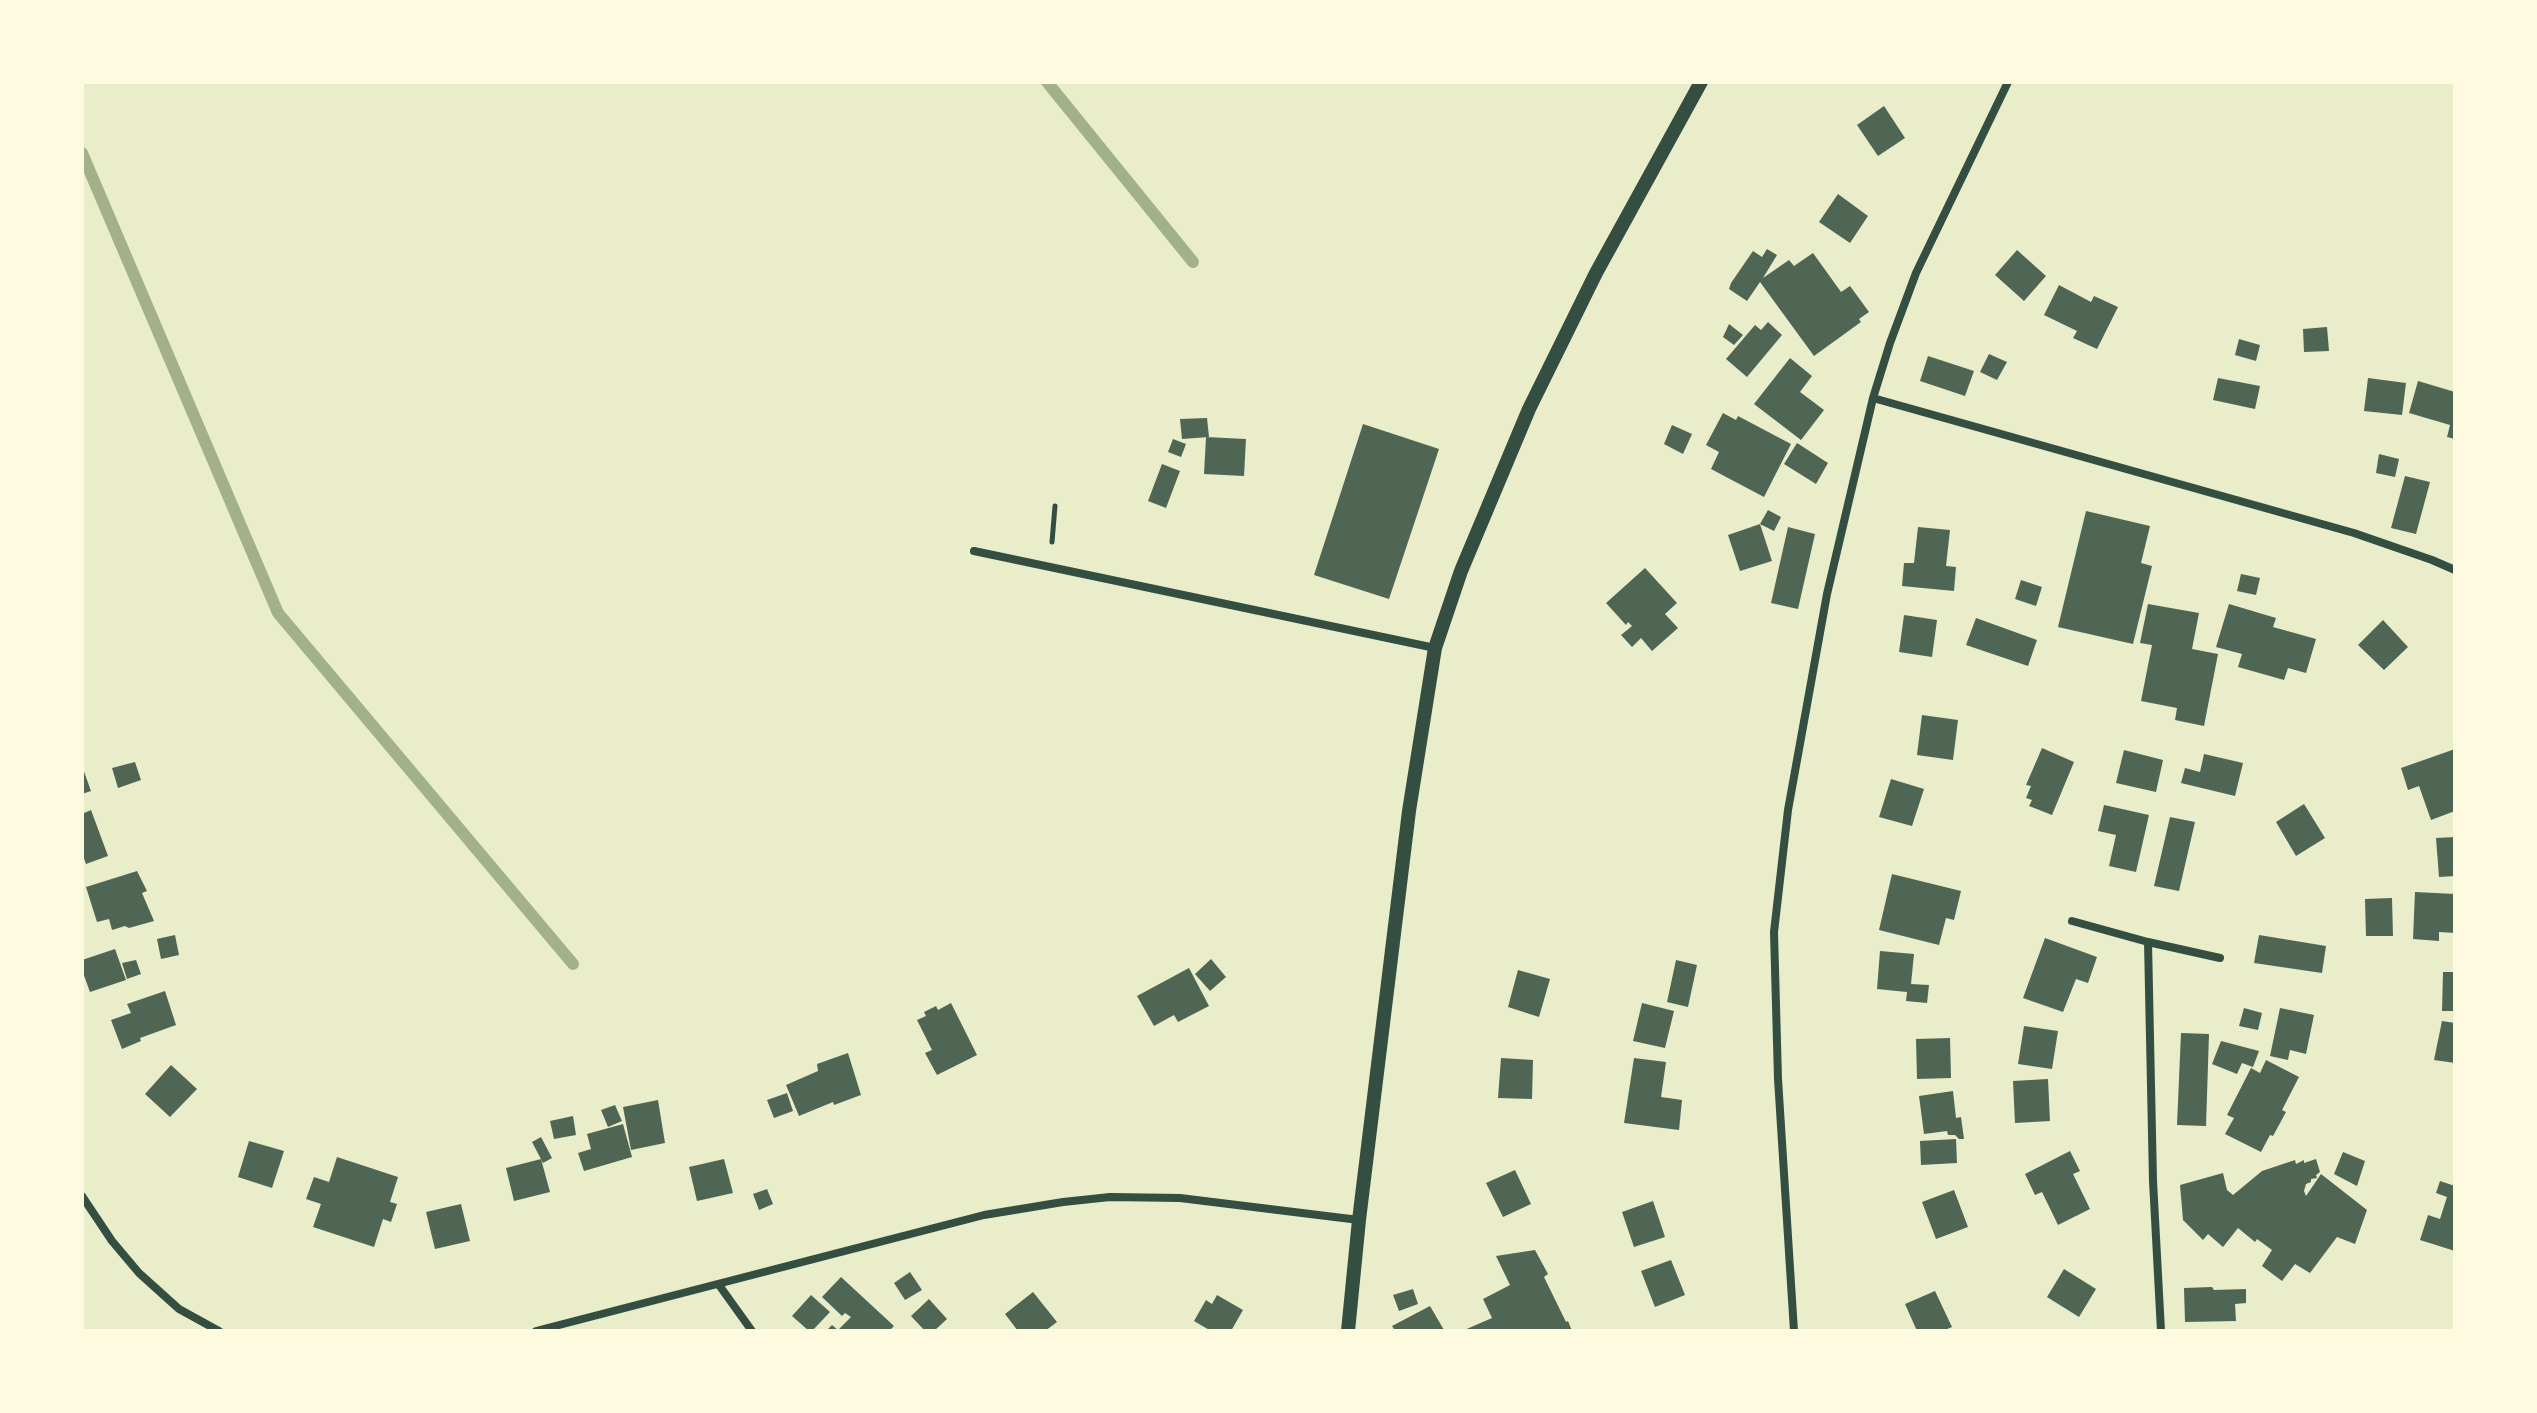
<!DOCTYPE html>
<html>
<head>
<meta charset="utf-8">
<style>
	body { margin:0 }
	#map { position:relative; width:2537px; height:1413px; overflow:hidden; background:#e9edc9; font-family:"Alegreya Sans",sans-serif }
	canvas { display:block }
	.frame { position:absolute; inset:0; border:84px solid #fefae0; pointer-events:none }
</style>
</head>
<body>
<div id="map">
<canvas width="2537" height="1413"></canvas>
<div class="frame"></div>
</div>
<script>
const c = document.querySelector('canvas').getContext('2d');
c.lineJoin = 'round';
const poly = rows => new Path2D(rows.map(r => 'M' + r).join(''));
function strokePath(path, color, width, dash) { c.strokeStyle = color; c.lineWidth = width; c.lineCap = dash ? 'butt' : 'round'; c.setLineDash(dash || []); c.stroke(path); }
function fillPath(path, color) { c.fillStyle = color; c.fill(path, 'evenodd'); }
strokePath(poly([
	[1047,82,1193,262],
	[82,153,278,613,573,964]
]), '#a3b18a', 12);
fillPath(poly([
	[1884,106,1905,138,1878,156,1857,125],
	[1838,194,1868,216,1850,243,1819,222],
	[1767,249,1777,255,1763,278,1789,260,1794,266,1813,253,1841,292,1850,286,1869,312,1859,319,1861,322,1814,356,1760,282,1747,301,1729,289,1731,283,1753,251,1762,257],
	[2017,250,2046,276,2024,301,1995,275],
	[2059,285,2091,302,2094,296,2118,307,2097,349,2073,338,2077,331,2044,315],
	[1768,322,1782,335,1747,377,1726,359,1755,325,1761,330],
	[1729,324,1743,335,1734,345,1723,337],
	[2327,327,2329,351,2304,352,2303,329],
	[2239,339,2260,345,2256,361,2235,355],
	[1989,354,2007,362,1997,380,1980,372],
	[1928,356,1974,371,1965,396,1920,381],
	[1790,358,1812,376,1800,392,1824,410,1801,440,1754,404],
	[2218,378,2260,386,2255,409,2213,400],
	[2368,378,2406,383,2402,415,2364,411],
	[2418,381,2455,392,2455,439,2447,437,2450,425,2409,413],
	[1723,413,1736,420,1738,416,1791,444,1764,497,1711,469,1719,452,1706,445],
	[1207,418,1209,437,1182,439,1180,419],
	[1363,424,1439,449,1389,599,1314,575],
	[1672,425,1692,434,1683,454,1664,444],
	[1206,437,1246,439,1244,476,1204,474],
	[1173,439,1186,444,1181,457,1168,452],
	[1797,443,1828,463,1816,484,1784,464],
	[2379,454,2399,459,2395,477,2376,473],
	[1162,464,1180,471,1166,508,1148,501],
	[2405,476,2430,482,2416,534,2391,528],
	[1768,510,1781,517,1774,531,1760,524],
	[2086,511,2150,526,2141,563,2152,566,2133,644,2058,627],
	[1760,524,1772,561,1740,571,1728,535],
	[1788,527,1815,534,1798,609,1771,603],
	[1918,527,1950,530,1946,566,1956,567,1954,591,1902,586,1904,563,1914,563],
	[1645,568,1677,603,1665,614,1678,628,1652,651,1641,638,1632,647,1621,635,1632,626,1628,622,1626,625,1606,603],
	[2241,574,2260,578,2256,595,2237,591],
	[2021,580,2042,587,2036,606,2015,599],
	[2148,604,2199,613,2192,649,2218,654,2204,726,2175,720,2177,708,2141,701,2152,645,2140,643],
	[2229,604,2276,618,2273,627,2316,639,2306,673,2288,668,2284,680,2238,667,2242,654,2216,647],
	[1904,615,1937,620,1932,657,1899,652],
	[1976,618,2037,640,2028,666,1966,645],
	[2383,620,2408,647,2384,670,2358,645],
	[1922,715,1958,720,1953,760,1917,755],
	[2042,748,2074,762,2052,815,2029,806,2032,800,2026,798,2031,786,2026,785],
	[2455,749,2455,811,2431,820,2419,786,2408,790,2401,768],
	[2124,750,2163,760,2156,792,2116,783],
	[2204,754,2243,763,2235,796,2181,783,2185,768,2200,772],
	[135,762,141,780,118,788,112,768],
	[82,766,91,791,82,794],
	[1891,779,1924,789,1912,826,1879,817],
	[2304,804,2325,838,2296,856,2276,822],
	[2104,805,2149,815,2136,872,2109,866,2116,835,2098,831],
	[91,810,108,856,86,864,82,853,82,814],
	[2170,817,2195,822,2179,891,2154,886],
	[2455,837,2455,876,2439,877,2436,838],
	[137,871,147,891,142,893,154,921,129,928,125,926,112,930,109,919,97,922,86,887],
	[1892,874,1961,891,1954,920,1946,918,1939,945,1879,930],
	[2415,892,2455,894,2455,933,2439,932,2439,941,2413,939],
	[2392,898,2393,936,2366,936,2365,899],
	[175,935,179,955,161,959,157,939],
	[2259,935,2326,946,2322,973,2254,963],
	[2045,938,2097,957,2088,983,2076,979,2063,1012,2023,998],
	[115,949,126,980,90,992,82,970,82,960],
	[1880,951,1914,954,1911,984,1929,985,1927,1003,1906,1001,1907,992,1877,989],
	[1211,959,1226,977,1210,991,1195,974],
	[136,960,141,974,127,979,122,963],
	[1676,960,1697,965,1688,1007,1667,1002],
	[1189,968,1209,1006,1178,1022,1174,1015,1154,1026,1137,996],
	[1518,970,1550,979,1539,1017,1508,1007],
	[2443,972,2455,972,2455,1011,2442,1011],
	[165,991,176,1025,140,1038,141,1041,122,1049,111,1020,131,1013,127,1004],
	[951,1003,977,1055,937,1075,925,1053,932,1050,917,1020,926,1016,924,1012,936,1006,938,1010],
	[1642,1003,1674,1011,1665,1048,1633,1041],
	[2244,1008,2262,1013,2258,1030,2239,1026],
	[2280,1008,2314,1015,2306,1054,2290,1050,2288,1060,2270,1056],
	[2442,1021,2455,1023,2455,1063,2434,1060],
	[2024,1026,2058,1031,2052,1069,2018,1064],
	[2181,1033,2209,1034,2206,1126,2177,1125],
	[1950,1038,1951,1078,1917,1079,1916,1039],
	[2221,1041,2259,1051,2253,1067,2242,1063,2237,1074,2212,1064],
	[848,1053,861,1095,834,1105,833,1102,799,1116,786,1085,818,1071,817,1064],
	[1501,1058,1533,1060,1532,1099,1498,1098],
	[1634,1058,1666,1062,1661,1097,1682,1100,1679,1130,1624,1123],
	[2266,1060,2299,1077,2282,1110,2286,1112,2273,1136,2270,1135,2261,1152,2225,1134,2234,1118,2227,1115,2251,1068,2260,1073],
	[171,1065,197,1089,170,1117,145,1094],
	[2048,1079,2050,1121,2015,1123,2013,1081],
	[1953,1091,1956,1118,1961,1117,1964,1139,1959,1139,1955,1135,1948,1135,1947,1131,1924,1134,1919,1096],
	[787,1093,793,1111,774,1118,767,1100],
	[658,1100,665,1143,631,1150,623,1107],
	[615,1105,622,1121,608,1127,601,1110],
	[573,1116,576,1135,554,1139,550,1121],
	[623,1124,632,1157,584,1171,578,1153,591,1149,587,1134],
	[541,1137,552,1158,543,1163,532,1142],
	[1956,1139,1957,1163,1921,1165,1920,1141],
	[249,1141,284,1151,272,1188,238,1177],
	[2070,1151,2080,1171,2073,1174,2090,1209,2058,1225,2042,1192,2035,1195,2025,1174],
	[2343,1152,2365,1161,2357,1186,2334,1174],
	[337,1157,398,1177,390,1202,397,1204,391,1222,383,1219,374,1247,313,1227,321,1204,306,1199,314,1177,329,1182],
	[541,1159,550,1192,514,1201,506,1168],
	[724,1159,733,1193,697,1201,689,1167],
	[2316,1159,2320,1172,2316,1175,2317,1178,2311,1179,2311,1182,2306,1184,2304,1191,2306,1196,2321,1174,2367,1210,2355,1244,2337,1237,2310,1273,2295,1264,2282,1281,2262,1266,2272,1250,2257,1239,2255,1242,2238,1228,2223,1247,2208,1234,2203,1240,2183,1220,2180,1185,2223,1173,2227,1190,2233,1195,2262,1171,2295,1160,2296,1164,2304,1160,2304,1163],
	[1515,1170,1531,1204,1503,1217,1486,1183],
	[2440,1181,2455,1186,2455,1251,2420,1240,2428,1215,2440,1219,2447,1197,2436,1193],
	[767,1189,773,1204,759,1210,753,1194],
	[1954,1190,1968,1227,1936,1239,1922,1202],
	[1653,1201,1665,1237,1634,1247,1622,1212],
	[461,1204,470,1241,435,1249,426,1212],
	[1535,1250,1548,1274,1544,1277,1566,1322,1568,1321,1572,1331,1462,1331,1492,1318,1483,1299,1510,1285,1496,1256],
	[1671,1260,1685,1295,1655,1307,1641,1271],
	[2064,1269,2096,1289,2079,1317,2047,1297],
	[910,1272,922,1290,905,1300,894,1283],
	[841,1277,894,1326,889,1331,826,1331,832,1325,838,1330,851,1317,845,1313,842,1316,822,1297],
	[2212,1287,2214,1290,2246,1289,2246,1303,2235,1304,2236,1321,2185,1322,2184,1288],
	[1413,1289,1418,1304,1399,1311,1393,1295],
	[1935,1291,1952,1327,1943,1331,1917,1331,1905,1304],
	[1033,1292,1057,1322,1045,1331,1018,1331,1005,1314],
	[811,1295,830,1312,812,1331,809,1331,792,1316],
	[1217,1295,1243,1310,1231,1331,1211,1331,1194,1321,1206,1300,1212,1304],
	[929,1299,947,1319,934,1331,925,1331,911,1316],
	[1430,1306,1444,1330,1395,1331,1392,1326]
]), '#4f6655');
strokePath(poly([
	[1052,542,1055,506]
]), '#344e41', 5);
strokePath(poly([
	[1873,398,2354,533,2432,560,2455,570],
	[974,551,1435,648],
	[2072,921,2148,942,2220,958],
	[2148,942,2153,1181,2161,1331],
	[82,1196,112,1241,139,1273,179,1309,219,1331],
	[719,1285,752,1331],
	[536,1331,984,1215,1063,1202,1110,1197,1180,1198,1359,1220],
	[1794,1331,1778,1079,1774,932,1788,810,1827,594,1873,398,1890,343,1916,273,2008,82]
]), '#344e41', 8);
strokePath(poly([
	[1348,1331,1359,1220,1409,811,1435,648,1461,571,1529,409,1596,273,1701,82]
]), '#344e41', 14);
</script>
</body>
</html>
